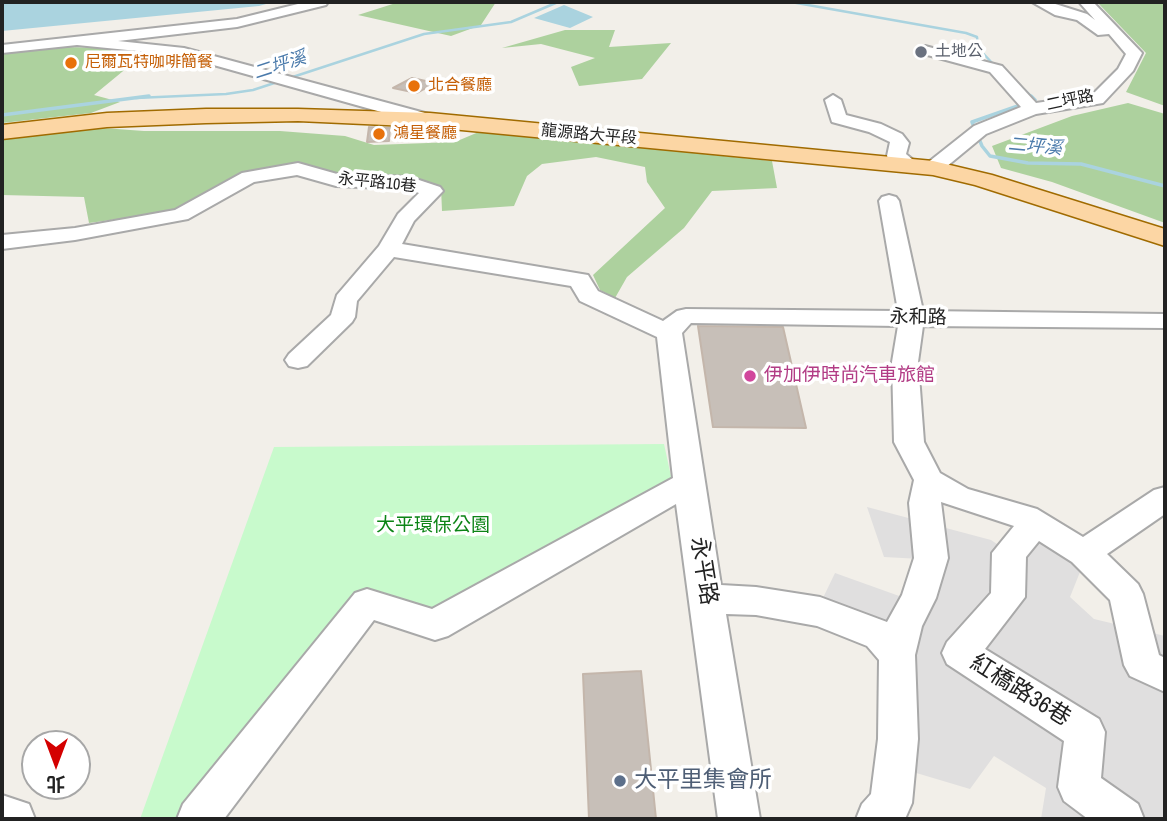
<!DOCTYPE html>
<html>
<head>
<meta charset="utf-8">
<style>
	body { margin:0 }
	#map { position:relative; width:1167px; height:821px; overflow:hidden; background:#f2efe9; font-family:"Archivo Narrow","Noto Sans TC",sans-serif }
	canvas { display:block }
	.frame { position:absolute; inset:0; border:4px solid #222; pointer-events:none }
	.north { position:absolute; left:21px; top:730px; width:70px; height:70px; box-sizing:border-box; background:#fff; border:2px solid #a7a7a7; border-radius:50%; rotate:180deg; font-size:19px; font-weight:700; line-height:28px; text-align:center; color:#222 }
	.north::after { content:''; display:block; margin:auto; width:24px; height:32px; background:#d40000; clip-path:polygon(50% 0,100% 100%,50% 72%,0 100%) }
</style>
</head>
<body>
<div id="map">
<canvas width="1167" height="821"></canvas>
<div class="frame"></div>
<div class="north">北</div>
</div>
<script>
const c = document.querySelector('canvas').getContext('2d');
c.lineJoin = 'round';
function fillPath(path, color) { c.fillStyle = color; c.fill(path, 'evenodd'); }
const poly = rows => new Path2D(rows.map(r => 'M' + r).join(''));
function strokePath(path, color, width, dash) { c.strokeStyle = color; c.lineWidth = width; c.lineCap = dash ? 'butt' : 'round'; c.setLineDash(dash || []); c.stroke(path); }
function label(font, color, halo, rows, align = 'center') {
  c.font = font + ' "Archivo Narrow","Noto Sans TC",sans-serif'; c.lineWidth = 7; c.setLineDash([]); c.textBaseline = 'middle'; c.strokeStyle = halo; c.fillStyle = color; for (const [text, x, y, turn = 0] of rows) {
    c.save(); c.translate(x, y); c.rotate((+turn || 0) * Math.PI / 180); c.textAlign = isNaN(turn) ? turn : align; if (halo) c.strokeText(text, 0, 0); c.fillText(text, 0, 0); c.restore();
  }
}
fillPath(poly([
	[867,507,991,540,1021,560,1041,534,1082,567,1070,597,1094,619,1165,636,1165,819,1041,819,1046,788,994,756,970,789,913,772,916,652,822,600,835,573,902,597,921,559,884,557]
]), '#e0dfdf');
fillPath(poly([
	[399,2,419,3,496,2,481,25,451,36,358,15],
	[1097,2,1165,2,1165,106,1126,92,1146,53],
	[565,30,615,30,609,47,671,43,642,79,579,86,571,67,595,58,541,44,502,48],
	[63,47,113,48,96,72,128,67,94,95,120,102,91,113,2,123,2,54],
	[1128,103,1165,114,1165,223,1052,182,1001,168,992,146,1072,116],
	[89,127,144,131,280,131,345,136,374,145,455,142,481,131,772,161,777,188,712,191,684,228,627,277,615,298,600,290,593,275,665,208,647,182,645,167,596,157,542,164,527,176,514,206,442,211,441,187,410,179,340,178,303,166,201,196,169,212,89,223,84,197,2,195,2,139]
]), '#add19e');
fillPath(poly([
	[664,444,674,490,444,613,364,593,179,819,140,819,274,447]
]), '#c8facc');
fillPath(poly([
	[2,2,273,2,259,6,2,31],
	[564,5,593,17,570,28,534,18]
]), '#aad3df');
strokePath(poly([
	[791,2,966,33,977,37,978,48,996,67],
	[1015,81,1033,98],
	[136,98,226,94,253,90,424,34,511,22,558,2]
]), '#aad3df', 2.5);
strokePath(poly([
	[1031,96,1035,100,972,122,982,146,990,156,1028,163,1081,164,1165,186],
	[2,115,149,96]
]), '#aad3df', 3.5);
const building = poly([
	[412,78,435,83,417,93,393,88,412,78],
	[369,127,390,128,389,141,367,142,369,127],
	[698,326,783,327,806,428,713,427,698,326],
	[641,671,656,819,589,819,583,674,641,671]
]);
fillPath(building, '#c7bfb8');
strokePath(building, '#c4b6ab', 2);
const minor = poly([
	[306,2,328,2,326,5,237,27,118,41,184,48,436,116,439,120,436,124,424,124,178,55,77,45,2,53,2,45,237,19,306,2],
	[1032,2,1049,2,1087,14,1095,20,1079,2,1093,2,1142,53,1133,71,1103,103,1036,114,986,134,940,172,926,172,923,168,926,164,974,126,1021,107,990,72,920,53,918,50,920,47,925,46,1002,66,1036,103,1092,95,1118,69,1126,54,1109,34,1098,35,1077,20,1055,15,1032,2],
	[833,95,841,100,846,115,881,124,902,134,909,143,906,154,919,165,916,169,902,169,889,160,887,156,890,142,869,132,832,122,825,100,833,95],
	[298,163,337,174,410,177,440,187,443,191,414,221,402,244,588,275,598,291,663,321,677,311,686,309,898,311,879,201,882,197,889,195,896,197,899,201,923,311,1165,314,1165,328,923,326,918,362,924,442,940,473,968,489,1037,509,1083,537,1154,490,1165,487,1165,514,1107,554,1138,584,1143,594,1159,655,1165,658,1165,692,1130,676,1124,665,1110,600,1072,562,1039,541,1026,557,1025,597,985,649,1099,719,1105,732,1101,778,1138,804,1144,819,1088,819,1064,801,1058,787,1064,741,947,664,942,653,947,642,991,593,992,553,1014,526,941,502,948,558,936,598,922,626,915,655,918,739,912,803,905,819,856,819,862,804,871,794,878,739,879,660,867,646,817,626,756,615,726,614,760,819,718,819,676,504,448,636,435,640,374,620,224,819,177,819,183,804,355,593,367,589,432,609,673,478,657,337,580,301,571,286,394,257,357,301,355,317,352,322,307,366,298,368,289,366,285,360,289,354,331,315,337,295,379,246,398,214,419,193,408,189,336,186,297,175,254,182,188,219,75,240,2,249,2,235,75,228,175,210,242,173,298,163],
	[691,323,898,326,892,362,894,442,914,480,909,503,914,558,902,595,887,622,820,597,756,587,721,585,682,333,691,323],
	[2,795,29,804,35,819,2,819,2,795]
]);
const major = poly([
	[206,109,298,109,430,113,933,161,992,175,1165,229,1165,246,975,185,933,175,430,127,298,121,206,123,107,127,2,139,2,125,107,113,206,109]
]);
strokePath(minor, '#a9a9a9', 4);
strokePath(major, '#a06b00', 3);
fillPath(minor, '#fff');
fillPath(major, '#fcd6a4');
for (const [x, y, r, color] of [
	[921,52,7,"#6b7280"],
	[71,63,7,"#e8710a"],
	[414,86,7,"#e8710a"],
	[379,134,7,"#e8710a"],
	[750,376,7,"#d1479c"],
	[620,781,7,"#5c6f8a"]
]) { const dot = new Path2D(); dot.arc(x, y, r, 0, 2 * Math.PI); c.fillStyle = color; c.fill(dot); strokePath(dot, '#fff', 2.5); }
label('16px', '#5b616d', '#fff', [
	["土地公",935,52]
], 'left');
label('16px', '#c56008', '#fff', [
	["尼爾瓦特咖啡簡餐",85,63],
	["北合餐廳",428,86],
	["鴻星餐廳",393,134]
], 'left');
label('16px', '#222', '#fff', [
	["二坪路",1070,101,-12],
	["龍源路大平段",589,135,5],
	["永平路10巷",377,183,6]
]);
label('italic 18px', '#4a7aab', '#fff', [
	["二坪溪",280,66,-18],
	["二坪溪",1035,147,5]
]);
label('19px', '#222', '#fff', [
	["永和路",918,318,1]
]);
label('19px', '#b23c85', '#fff', [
	["伊加伊時尚汽車旅館",764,376]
], 'left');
label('19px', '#0c8416', '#fff', [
	["大平環保公園",433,526]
]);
label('23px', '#222', '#fff', [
	["永平路",703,571,81],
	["紅橋路36巷",1020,691,32]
]);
label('23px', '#4e5e75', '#fff', [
	["大平里集會所",634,781]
], 'left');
</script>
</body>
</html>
